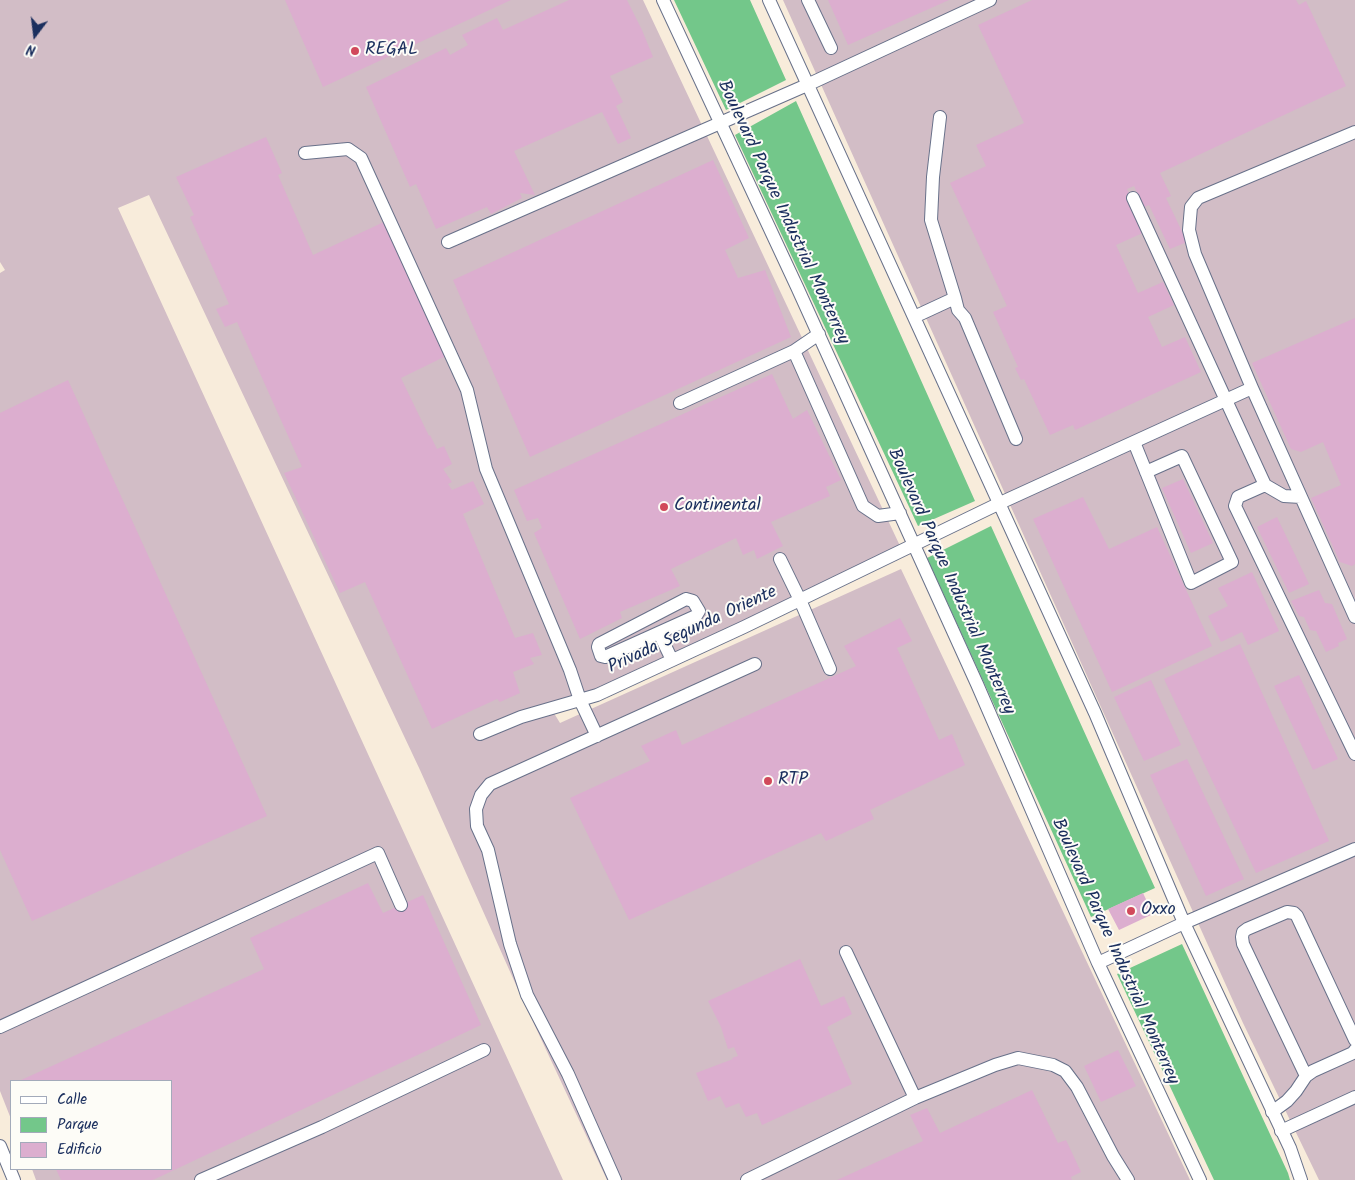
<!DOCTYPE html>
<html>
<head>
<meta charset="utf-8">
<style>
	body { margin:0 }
	#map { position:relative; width:1355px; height:1180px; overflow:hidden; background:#f8ecdb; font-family:Kalam,sans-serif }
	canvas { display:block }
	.legend { position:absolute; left:10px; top:1080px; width:162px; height:90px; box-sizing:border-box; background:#fdfcf7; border:1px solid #a3aaba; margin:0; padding:6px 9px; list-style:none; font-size:15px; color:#1b2f5e }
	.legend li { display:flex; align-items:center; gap:10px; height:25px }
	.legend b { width:25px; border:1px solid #a3aaba }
	.north { position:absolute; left:10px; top:10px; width:50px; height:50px; -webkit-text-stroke:4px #fdfcf7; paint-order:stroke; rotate:195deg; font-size:14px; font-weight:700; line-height:20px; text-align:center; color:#1b2f5e }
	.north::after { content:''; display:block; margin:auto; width:18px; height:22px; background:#1b2f5e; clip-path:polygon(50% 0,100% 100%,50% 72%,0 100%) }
</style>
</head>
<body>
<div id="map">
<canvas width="1355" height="1180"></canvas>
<ul class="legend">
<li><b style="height:6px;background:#fff"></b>Calle</li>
<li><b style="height:14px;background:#73c78a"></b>Parque</li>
<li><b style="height:14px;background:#dcaecf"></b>Edificio</li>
</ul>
<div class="north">N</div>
</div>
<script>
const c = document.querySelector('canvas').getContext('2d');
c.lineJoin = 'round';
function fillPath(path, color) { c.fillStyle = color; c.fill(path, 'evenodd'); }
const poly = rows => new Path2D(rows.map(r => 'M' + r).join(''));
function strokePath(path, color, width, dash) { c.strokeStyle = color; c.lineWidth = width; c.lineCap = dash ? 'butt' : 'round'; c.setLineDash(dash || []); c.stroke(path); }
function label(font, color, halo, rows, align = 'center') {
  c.font = font + ' Kalam,sans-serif'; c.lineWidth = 4; c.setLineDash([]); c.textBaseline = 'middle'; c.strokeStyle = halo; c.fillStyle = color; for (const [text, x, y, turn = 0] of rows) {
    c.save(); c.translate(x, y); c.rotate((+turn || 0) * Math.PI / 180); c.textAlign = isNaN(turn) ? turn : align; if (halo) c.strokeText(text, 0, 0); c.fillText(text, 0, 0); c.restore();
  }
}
fillPath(poly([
	[0,0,643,0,901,548,552,710,560,723,901,569,1190,1180,607,1180,520,994,420,770,149,195,118,208,563,1180,36,1180,32,1169,171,1169,171,1081,11,1081,11,1119,0,1091,0,273,5,270,0,262],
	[783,0,1355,0,1355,1180,1319,1180,1243,1023]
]), '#d2bdc6');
fillPath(poly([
	[674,0,750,0,786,80,726,110],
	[796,101,975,501,918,526,735,135],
	[991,526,1155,888,1091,917,927,558],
	[1182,944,1288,1173,1290,1180,1214,1180,1117,974]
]), '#73c78a');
fillPath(poly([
	[285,0,511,0,323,87],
	[569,0,627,0,642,30,653,57,610,76,623,102,616,106,631,138,618,144,602,112,514,151,535,195,520,193,522,198,491,214,487,207,436,229,416,184,410,187,366,87,446,48,450,55,468,45,462,35,497,18,503,30],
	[828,0,949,0,848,45],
	[1032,0,1296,0,1299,5,1306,1,1346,86,1160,173,1171,196,1166,198,1187,242,1170,249,1149,205,1144,207,1134,186,1127,189,1147,231,1116,245,1138,293,1163,282,1174,305,1148,317,1162,347,1185,337,1201,372,1075,430,1073,425,1050,435,1024,379,1021,380,1015,368,1018,367,993,312,1007,306,950,183,986,166,976,145,1024,123,978,25],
	[266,137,282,173,278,175,313,255,386,221,446,356,401,378,429,436,430,435,437,449,444,446,452,464,443,469,452,482,448,484,452,490,473,481,484,504,463,514,515,638,533,633,542,655,530,658,534,664,513,672,520,693,500,702,497,699,432,729,365,582,340,593,284,473,302,467,237,322,225,327,216,309,229,304,190,217,194,215,176,177],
	[713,160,749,238,725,250,738,278,765,270,791,337,530,457,453,280],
	[1355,318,1355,564,1352,566,1340,562,1311,498,1341,485,1323,442,1301,452,1291,449,1252,363],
	[772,374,793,419,807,410,841,480,826,487,830,496,771,522,783,546,757,559,754,550,743,555,736,538,671,569,680,586,620,612,622,618,580,639,534,533,542,528,538,518,527,521,514,490],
	[68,380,267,816,32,921,0,850,0,413],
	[1183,479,1213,543,1191,553,1162,488],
	[1083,497,1109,549,1157,527,1212,646,1112,692,1033,519],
	[1277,517,1309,584,1289,593,1257,527],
	[1252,572,1279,631,1248,645,1242,632,1221,642,1208,616,1228,606,1218,588],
	[1319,590,1325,603,1332,604,1347,639,1338,643,1339,646,1326,652,1316,631,1310,630,1304,617,1299,616,1291,601],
	[900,618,912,641,897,648,939,740,952,734,965,765,870,810,874,819,826,841,821,833,629,920,570,798,650,761,641,746,676,730,682,745,856,666,844,646],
	[1240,644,1329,841,1256,873,1164,679],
	[1299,675,1338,759,1313,770,1274,686],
	[1151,680,1181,745,1144,761,1114,697],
	[1187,759,1244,879,1206,896,1150,775],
	[368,883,383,913,423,895,481,1025,153,1180,61,1180,56,1169,171,1169,171,1081,19,1081,264,969,250,938],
	[1143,893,1153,914,1119,930,1108,909],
	[800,959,821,1006,844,996,852,1014,827,1027,852,1084,762,1125,757,1113,746,1117,739,1103,726,1108,720,1096,708,1101,696,1073,733,1059,732,1058,738,1056,734,1047,728,1049,721,1027,708,1001],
	[1118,1050,1136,1086,1101,1102,1084,1066],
	[1032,1090,1058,1143,1066,1140,1081,1172,1071,1177,1072,1180,837,1180,923,1141,910,1115,927,1108,940,1133]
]), '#dcaecf');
const minor = poly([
	[663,0,797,287,977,684,1098,963,1200,1180],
	[769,0,1095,713,1184,923,1290,1148,1301,1180],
	[808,0,831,48],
	[940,117,933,177,931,220,955,298],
	[1355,132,1198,198,1191,207,1189,230,1195,254,1252,388,1355,617],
	[305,153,348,149,361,158,467,390,486,469,570,670,580,700,597,736],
	[1133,198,1265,485,1284,496,1301,497],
	[448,242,807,85,990,0],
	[914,317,955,298,958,310,965,318,1016,439],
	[819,334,794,351,863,506,878,516,900,513],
	[680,403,794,351],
	[1134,442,1191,583,1232,562,1182,456,1146,472],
	[1265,485,1238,497,1235,506,1355,754],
	[780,559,800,600,830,669],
	[686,599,693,601,699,611,696,616,605,657,601,656,598,647,599,644,686,599],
	[659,633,672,660],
	[480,734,521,717,597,695,744,627,1000,503,1252,388],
	[846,952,915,1098,995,1065,1018,1058,1053,1065,1065,1071,1077,1087,1113,1156,1128,1180],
	[1098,963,1184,923,1355,849],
	[0,1027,378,853,401,905],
	[1306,1076,1243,944,1242,937,1243,932,1247,929,1287,912,1294,913,1297,916,1355,1040],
	[1272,1112,1287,1101,1296,1091,1306,1076,1313,1071,1353,1053,1355,1050],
	[1281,1131,1355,1097],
	[0,1146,14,1180],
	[201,1180,322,1127,484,1050],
	[615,1180,568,1074,527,995,510,944,488,850,477,826,476,809,481,795,490,784,755,664],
	[747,1180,915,1098]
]);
strokePath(minor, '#68718a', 14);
strokePath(minor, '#fff', 12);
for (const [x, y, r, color] of [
	[355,51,5,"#d1495b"],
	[664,507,5,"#d1495b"],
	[768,781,5,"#d1495b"],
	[1131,911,5,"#d1495b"]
]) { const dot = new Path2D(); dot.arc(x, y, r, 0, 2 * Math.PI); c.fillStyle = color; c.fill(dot); strokePath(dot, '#fdfcf7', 2); }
label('18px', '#1b2f5e', '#fdfcf7', [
	["REGAL",365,51],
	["Continental",674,507],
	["RTP",778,781],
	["Oxxo",1141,911]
], 'left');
label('18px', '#1b2f5e', '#fdfcf7', [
	["Boulevard Parque Industrial Monterrey",782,213,65],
	["Boulevard Parque Industrial Monterrey",950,582,66],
	["Privada Segunda Oriente",693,631,-25],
	["Boulevard Parque Industrial Monterrey",1114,952,66]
]);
</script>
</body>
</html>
